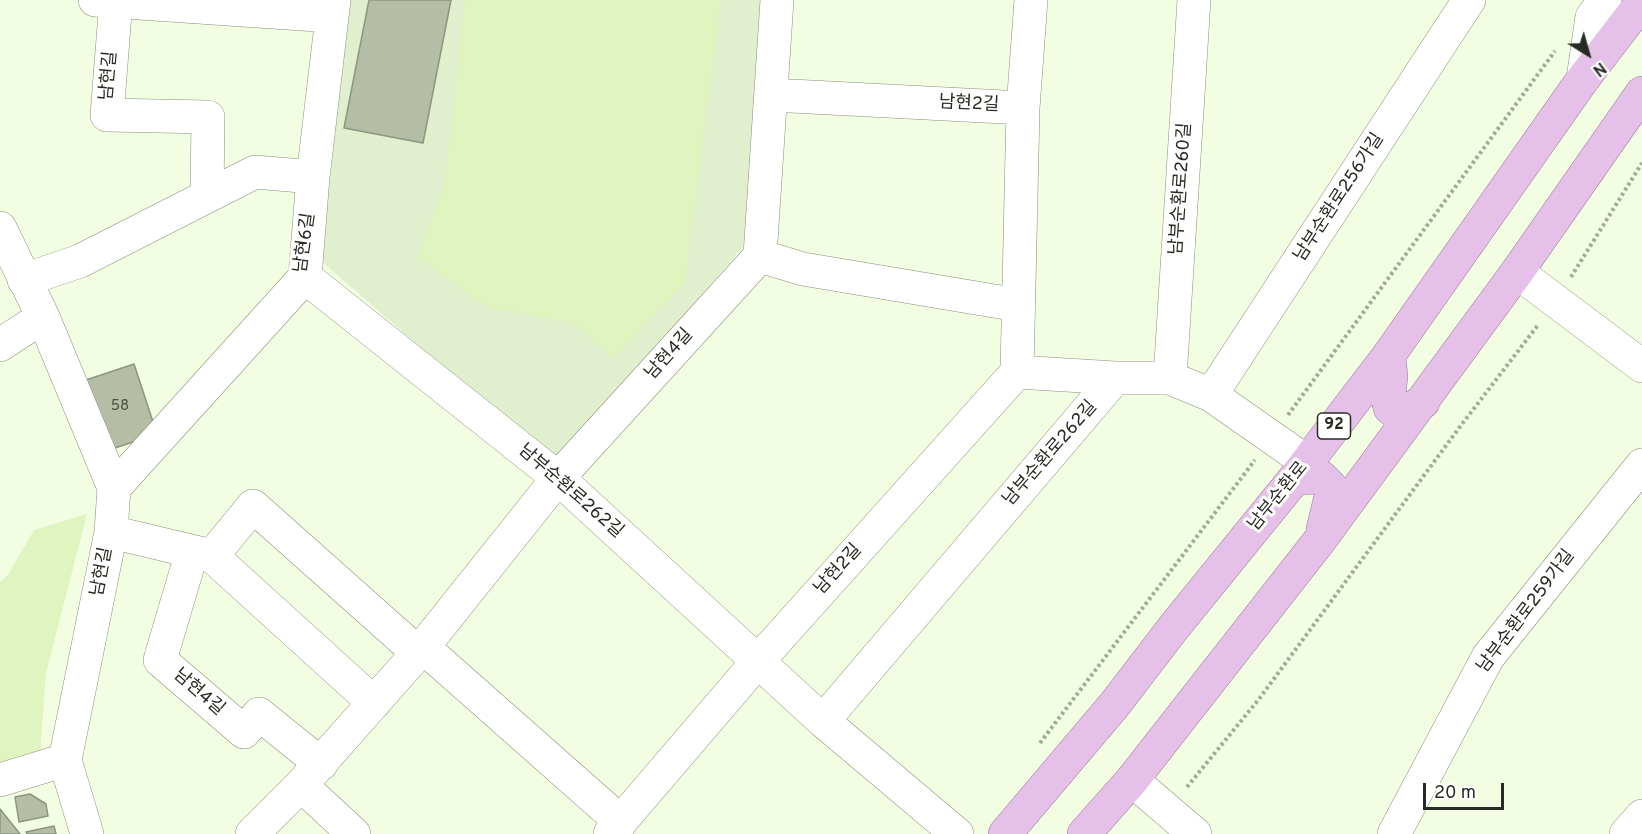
<!DOCTYPE html>
<html>
<head>
<meta charset="utf-8">
<style>
	body { margin:0 }
	#map { position:relative; width:1642px; height:834px; overflow:hidden; background:#f2fde2; font-family:Overpass,sans-serif }
	canvas { display:block }
	.north { position:absolute; left:1558px; top:24px; width:60px; height:60px; -webkit-text-stroke:4px #fff; paint-order:stroke; rotate:143deg; font-size:16px; font-weight:700; line-height:24px; text-align:center; color:#282b22 }
	.north::after { content:''; display:block; margin:auto; width:21px; height:27px; background:#282b22; clip-path:polygon(50% 0,100% 100%,50% 72%,0 100%) }
	.scale { position:absolute; left:1423px; top:783px; width:81px; height:27px; box-sizing:border-box; border:3px solid #282b22; border-top:0; padding-left:8px; font-size:18px; line-height:21px; white-space:nowrap; color:#282b22; -webkit-text-stroke:4px #fff; paint-order:stroke }
</style>
</head>
<body>
<div id="map">
<canvas width="1642" height="834"></canvas>
<div class="north">N</div>
<div class="scale">20 m</div>
</div>
<script>
const c = document.querySelector('canvas').getContext('2d');
c.lineJoin = 'round';
function fillPath(path, color) { c.fillStyle = color; c.fill(path, 'evenodd'); }
const poly = rows => new Path2D(rows.map(r => 'M' + r).join(''));
function strokePath(path, color, width, dash) { c.strokeStyle = color; c.lineWidth = width; c.lineCap = dash ? 'butt' : 'round'; c.setLineDash(dash || []); c.stroke(path); }
function label(font, color, halo, rows, align = 'center') {
  c.font = font + ' Overpass,"Noto Sans KR",sans-serif'; c.lineWidth = 6; c.setLineDash([]); c.textBaseline = 'middle'; c.strokeStyle = halo; c.fillStyle = color; for (const [text, x, y, turn = 0] of rows) {
    c.save(); c.translate(x, y); c.rotate((+turn || 0) * Math.PI / 180); c.textAlign = isNaN(turn) ? turn : align; if (halo) c.strokeText(text, 0, 0); c.fillText(text, 0, 0); c.restore();
  }
}
fillPath(poly([
	[350,0,768,0,760,227,555,464,321,261]
]), '#e2efce');
fillPath(poly([
	[465,0,721,0,685,282,614,358,572,323,485,306,417,257,445,184],
	[87,514,46,673,40,755,0,768,0,582,8,575,34,530]
]), '#e0f4bf');
const building = poly([
	[369,0,451,0,423,143,344,128,369,0],
	[134,364,157,434,106,451,83,381,134,364],
	[30,794,46,804,48,816,19,822,15,797,30,794],
	[0,809,20,834,0,834,0,809],
	[54,826,56,834,27,834,26,832,54,826]
]);
fillPath(building, '#b5bea5');
strokePath(building, '#8c957d', 1.5);
const minor = poly([
	[95,0,332,16],
	[1194,0,1170,378,1211,395,1307,462],
	[116,1,107,115,208,117,207,196],
	[1583,79,1592,17,1605,0],
	[772,95,1023,108],
	[0,228,43,317,114,488,111,532,65,760,87,834],
	[760,256,803,269,1018,305],
	[1517,272,1642,366],
	[305,277,558,478,823,721,957,834],
	[24,280,80,261,255,172,313,177],
	[0,345,43,317],
	[1017,372,1115,378,1170,378],
	[1211,395,1469,0],
	[114,488,305,277,313,177,334,0],
	[111,532,212,556,374,703],
	[192,552,160,660,244,732,259,714,321,764],
	[212,556,253,506,417,652],
	[423,647,621,822],
	[823,721,1115,378],
	[0,780,65,760],
	[1132,780,1195,834],
	[301,785,354,834],
	[252,834,301,785,423,647,558,478,760,256,777,0],
	[610,834,758,661,1017,372,1023,108,1031,0],
	[1394,834,1488,657,1642,465],
	[1626,834,1642,816]
]);
const major = poly([
	[1389,355,1391,377,1388,400,1390,408,1394,411,1401,413,1423,402],
	[1295,478,1321,477,1331,487,1332,492,1323,529],
	[1005,834,1115,704,1174,627,1295,478,1389,355,1583,79,1642,2],
	[1084,834,1132,780,1320,540,1517,272,1642,93]
]);
strokePath(minor, '#889179', 34);
strokePath(major, '#98729a', 34);
strokePath(poly([
	[1571,277,1642,163],
	[1288,415,1555,51],
	[1040,743,1255,460],
	[1187,787,1259,699,1459,428,1538,325]
]), '#a2aa96', 4, [3, 3]);
strokePath(minor, '#fff', 33);
strokePath(major, '#e5c1e9', 33);
label('15px', '#4b5043', null, [
	["58",120,407]
]);
for (const [x, y, w] of [
	[1334,426,33]
]) { const box = new Path2D(); box.roundRect(x - w / 2, y - 13, w, 26, 4.5); c.fillStyle = '#fff'; c.fill(box); strokePath(box, '#282b22', 1.5); }
label('bold 16px', '#282b22', null, [
	["92",1334,426]
]);
label('18px', '#282b22', '#fff', [
	["남현길",110,76,-85],
	["남현2길",969,105,3],
	["남부순환로260길",1182,189,-86],
	["남부순환로256가길",1340,198,-57],
	["남현6길",306,243,-82],
	["남현4길",670,355,-48],
	["남부순환로262길",1051,454,-49],
	["남부순환로262길",570,492,41],
	["남부순환로",1279,497,-51],
	["남현2길",839,570,-48],
	["남현길",103,572,-79],
	["남부순환로259가길",1527,612,-53],
	["남현4길",198,693,41]
]);
</script>
</body>
</html>
